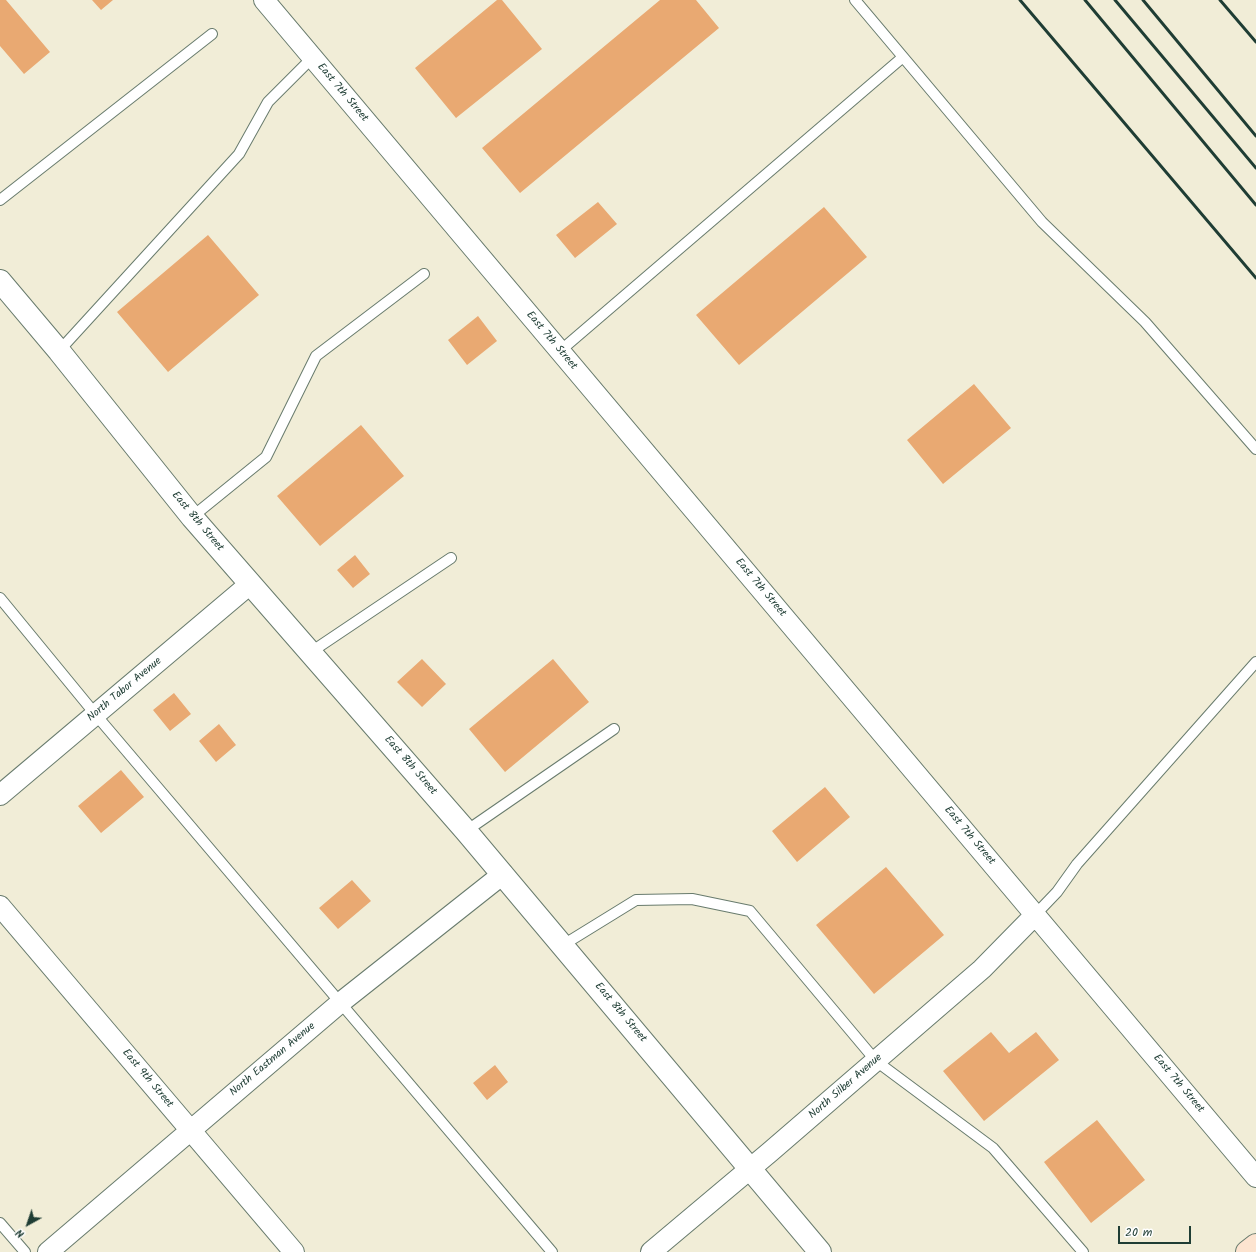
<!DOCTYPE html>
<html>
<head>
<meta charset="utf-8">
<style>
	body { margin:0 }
	#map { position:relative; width:1256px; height:1252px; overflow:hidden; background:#f1edd7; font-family:Kalam,sans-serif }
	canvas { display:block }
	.north { position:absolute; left:8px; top:1204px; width:40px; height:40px; -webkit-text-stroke:3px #fff; paint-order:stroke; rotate:220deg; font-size:11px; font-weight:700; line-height:16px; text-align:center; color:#1f3d34 }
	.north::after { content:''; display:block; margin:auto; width:14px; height:18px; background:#1f3d34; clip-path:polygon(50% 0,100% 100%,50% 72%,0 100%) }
	.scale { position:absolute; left:1118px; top:1226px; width:73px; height:18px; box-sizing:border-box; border:2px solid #1f3d34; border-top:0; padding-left:5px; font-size:12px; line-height:14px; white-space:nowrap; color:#1f3d34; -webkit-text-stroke:3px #fff; paint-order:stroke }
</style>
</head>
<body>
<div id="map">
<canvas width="1256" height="1252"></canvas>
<div class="north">N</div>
<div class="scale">20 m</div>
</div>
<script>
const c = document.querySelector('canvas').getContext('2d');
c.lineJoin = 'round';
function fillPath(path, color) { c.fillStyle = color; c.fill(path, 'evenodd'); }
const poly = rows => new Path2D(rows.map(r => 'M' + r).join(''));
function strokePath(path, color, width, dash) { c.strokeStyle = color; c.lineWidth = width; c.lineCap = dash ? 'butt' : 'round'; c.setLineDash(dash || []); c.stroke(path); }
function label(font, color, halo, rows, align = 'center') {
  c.font = font + ' Kalam,sans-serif'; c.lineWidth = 3; c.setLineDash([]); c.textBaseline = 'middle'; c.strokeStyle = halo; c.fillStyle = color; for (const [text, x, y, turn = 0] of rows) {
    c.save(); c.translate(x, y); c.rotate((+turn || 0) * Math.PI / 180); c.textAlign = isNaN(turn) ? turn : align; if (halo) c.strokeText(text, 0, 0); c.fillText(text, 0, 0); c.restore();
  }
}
fillPath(poly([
	[0,0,6,0,50,52,24,74,0,46],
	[92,0,113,0,101,10],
	[497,0,502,0,542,49,456,118,415,68],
	[660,0,696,0,719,28,520,193,482,148],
	[598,202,617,224,575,258,556,235],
	[824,207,867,257,739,365,696,315],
	[208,235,259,295,168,372,117,312],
	[478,316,497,341,467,365,448,340],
	[974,384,1011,428,943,484,907,440],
	[361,425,404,476,320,546,277,496],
	[355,555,370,574,353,588,337,570],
	[422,659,446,684,422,707,397,682],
	[553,659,589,702,505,772,469,729],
	[174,693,191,714,170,731,153,710],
	[219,724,236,745,216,762,199,741],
	[121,770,144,797,101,833,78,806],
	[825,787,850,817,797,862,772,831],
	[886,867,944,935,874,994,816,925],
	[352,880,371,901,338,929,319,908],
	[991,1032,1009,1053,1036,1032,1059,1060,984,1121,943,1071],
	[495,1065,508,1082,487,1100,473,1083],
	[1097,1120,1145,1180,1091,1223,1044,1162]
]), '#e9a972');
const service = poly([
	[855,0,1042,222,1145,322,1256,449],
	[0,200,212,34],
	[59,351,239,154,268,102,312,58],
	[560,351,903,57],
	[192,517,266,457,316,356,424,274],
	[0,598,96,715,552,1252],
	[311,652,451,558],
	[466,831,614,729],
	[1035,915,1057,892,1077,864,1256,662],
	[563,945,636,900,692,899,750,911,876,1061,993,1148,1083,1252],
	[0,1223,25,1252]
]);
const minor = poly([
	[264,0,1256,1177],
	[0,795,250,584],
	[0,906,294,1252],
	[48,1252,340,1003,503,874],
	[651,1252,770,1152,982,969,1035,915]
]);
const tertiary = poly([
	[0,281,59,351,192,517,466,831,820,1252]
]);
const secondary = poly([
	[1247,1252,1256,1245]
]);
strokePath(service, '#687b6d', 12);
strokePath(minor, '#687b6d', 22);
strokePath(tertiary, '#687b6d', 24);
strokePath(secondary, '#687b6d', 24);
strokePath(service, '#fff', 10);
strokePath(minor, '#fff', 20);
strokePath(tertiary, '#fff', 22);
strokePath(secondary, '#fde4d0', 22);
strokePath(poly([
	[1020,0,1256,278],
	[1085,0,1256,205],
	[1115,0,1256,168],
	[1143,0,1256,136],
	[1220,0,1256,42]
]), '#1f3d34', 3);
label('11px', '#1f3d34', '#fff', [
	["East 7th Street",342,93,50],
	["East 7th Street",551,341,50],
	["East 8th Street",197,522,50],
	["East 7th Street",760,588,50],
	["North Tabor Avenue",125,690,-40],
	["East 8th Street",410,766,49],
	["East 7th Street",969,836,50],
	["East 8th Street",620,1013,50],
	["North Eastman Avenue",273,1060,-40],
	["East 9th Street",147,1079,50],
	["East 7th Street",1178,1084,50],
	["North Silber Avenue",846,1087,-41]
]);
</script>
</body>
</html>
